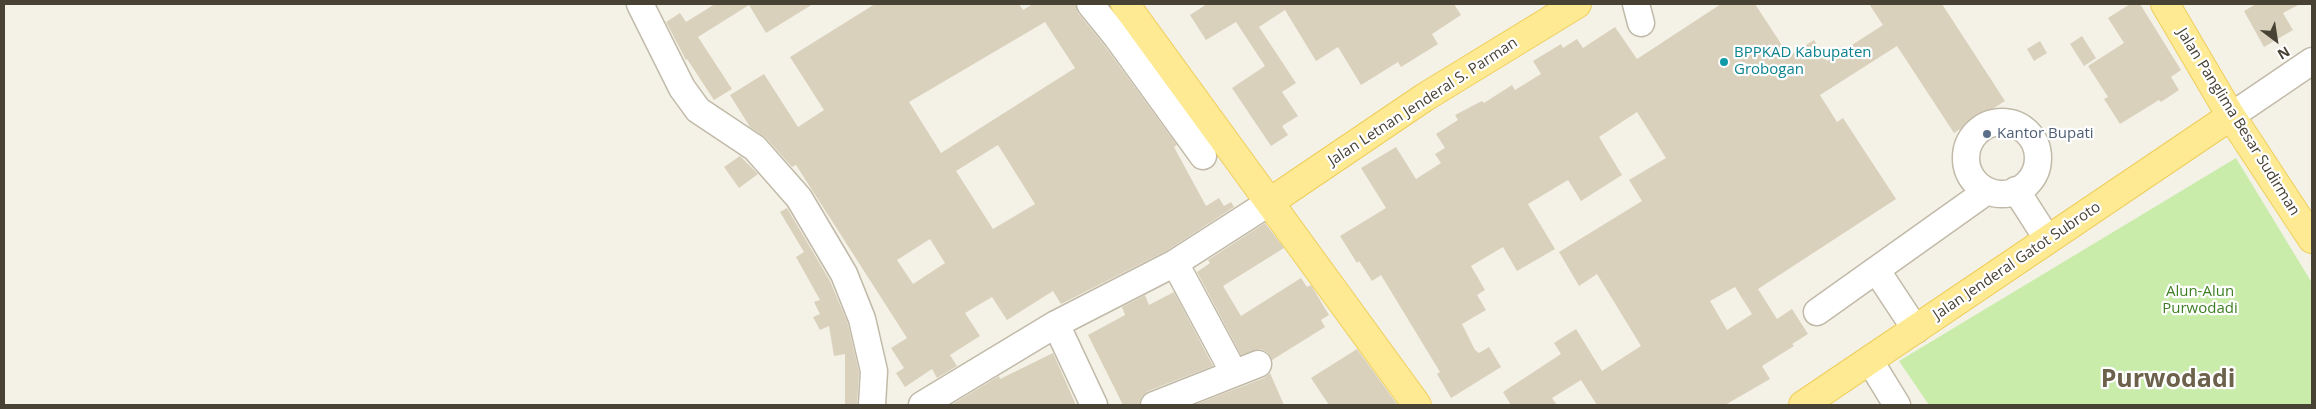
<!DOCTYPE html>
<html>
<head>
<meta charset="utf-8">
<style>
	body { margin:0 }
	#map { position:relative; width:2316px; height:409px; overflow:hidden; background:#f4f1e6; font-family:"Open Sans",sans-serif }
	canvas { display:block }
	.frame { position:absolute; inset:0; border:5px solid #484235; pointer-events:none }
	.north { position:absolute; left:2251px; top:15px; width:50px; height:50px; -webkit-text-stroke:4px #fff; paint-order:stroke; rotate:149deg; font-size:14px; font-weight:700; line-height:20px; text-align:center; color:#484235 }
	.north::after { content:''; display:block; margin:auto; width:18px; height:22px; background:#484235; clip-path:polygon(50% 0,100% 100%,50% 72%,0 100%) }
</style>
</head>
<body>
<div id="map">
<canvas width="2316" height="409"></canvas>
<div class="frame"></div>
<div class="north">N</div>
</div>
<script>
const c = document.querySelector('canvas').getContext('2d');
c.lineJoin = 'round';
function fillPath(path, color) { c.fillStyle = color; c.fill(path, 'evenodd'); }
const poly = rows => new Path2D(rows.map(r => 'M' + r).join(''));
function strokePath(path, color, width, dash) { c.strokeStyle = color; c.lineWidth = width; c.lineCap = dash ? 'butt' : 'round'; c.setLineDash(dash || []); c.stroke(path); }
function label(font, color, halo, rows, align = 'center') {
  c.font = font + ' "Open Sans",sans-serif'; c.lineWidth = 4.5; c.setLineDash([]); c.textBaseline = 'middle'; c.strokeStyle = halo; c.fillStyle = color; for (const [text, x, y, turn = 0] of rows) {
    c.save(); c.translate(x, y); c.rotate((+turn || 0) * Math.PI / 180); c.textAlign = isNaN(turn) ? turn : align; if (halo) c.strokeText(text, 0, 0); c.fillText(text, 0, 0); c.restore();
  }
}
fillPath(poly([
	[2236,158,2312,283,2312,405,1929,405,1899,361]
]), '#c9ecab');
fillPath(poly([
	[715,4,813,4,766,33,749,5,698,37,732,89,714,100,687,59,686,60,666,22,680,13,686,22],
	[875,4,1019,4,1023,10,1033,4,1075,4,1078,13,1104,45,1177,145,1174,147,1206,206,1219,198,1224,206,1231,202,1234,207,1168,250,1061,304,1053,291,1007,320,992,297,965,313,980,336,950,355,957,366,937,378,932,369,905,387,896,373,904,368,891,348,907,338,796,165,792,167,766,138,750,127,730,95,764,74,798,127,824,110,790,57],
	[1045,22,1075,68,941,153,909,102],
	[998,145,1035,204,993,229,956,171],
	[930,239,945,263,913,284,897,260],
	[1207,4,1454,4,1461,15,1432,34,1438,44,1401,67,1398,62,1361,85,1338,47,1316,61,1285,10,1259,27,1296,83,1282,92,1298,116,1282,126,1288,135,1271,146,1232,88,1265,66,1236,22,1206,40,1190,15],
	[1721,4,1755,4,1789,56,1814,40,1827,61,1883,25,1869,4,1942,4,2005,101,1954,133,1897,46,1820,95,1837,122,1843,118,1896,199,1758,289,1777,319,1792,309,1808,334,1792,344,1794,346,1762,366,1770,379,1725,405,1597,405,1581,380,1552,398,1557,405,1511,405,1503,392,1561,354,1554,343,1576,329,1602,371,1641,346,1597,274,1579,286,1559,252,1642,201,1629,180,1666,158,1637,112,1599,137,1622,175,1581,201,1568,180,1528,204,1555,249,1517,271,1503,247,1471,266,1485,290,1477,295,1486,310,1462,324,1475,350,1479,353,1489,347,1501,367,1451,398,1437,374,1440,372,1381,275,1372,281,1359,261,1357,263,1340,236,1386,208,1361,168,1396,147,1416,179,1441,163,1435,154,1445,148,1436,134,1458,120,1455,115,1482,101,1484,103,1512,85,1515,90,1541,74,1533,61,1561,44,1563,48,1577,39,1583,48,1615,27,1637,59],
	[1735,287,1752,314,1727,330,1710,301],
	[2130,4,2140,4,2181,70,2171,77,2179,90,2161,102,2159,100,2120,124,2104,99,2108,97,2088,66,2124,43,2108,18],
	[2256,4,2300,4,2283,13,2293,30,2264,47,2244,11],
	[2082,36,2096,58,2084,66,2070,44],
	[2040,41,2047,53,2034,61,2027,49],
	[740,156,758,174,739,188,724,167],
	[787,208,830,281,848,324,859,372,857,405,845,405,845,354,834,356,829,326,820,330,813,317,820,314,814,302,820,300,796,257,804,252,780,212],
	[1265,223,1284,248,1223,286,1241,316,1301,278,1307,287,1311,285,1329,315,1321,320,1325,327,1272,360,1268,353,1261,349,1241,355,1197,272,1210,263,1208,260],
	[1174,292,1213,366,1148,391,1142,396,1139,405,1123,405,1088,335,1125,315,1122,307,1145,295,1149,305],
	[1357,349,1397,404,1398,405,1329,405,1311,378],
	[1053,353,1076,405,951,405,999,376,1000,379],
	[1270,373,1284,405,1194,405,1264,378]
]), '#dad1bd');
const minor = poly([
	[640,4,682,88,698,110,755,148,799,198,844,274,862,319,874,371,872,405],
	[1090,4,1116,36,1203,156],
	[1636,4,1641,23],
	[2231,116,2312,61],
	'1966 158a36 36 0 1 1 72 0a36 36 0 1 1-72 0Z',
	[2016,190,2048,240],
	[1175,263,1234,373],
	[1877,271,1916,330],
	[1817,312,1987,191],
	[1056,324,1094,405],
	[1870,361,1897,405],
	[922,405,1056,324,1175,263,1270,202],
	[1154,405,1258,364]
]);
const major = poly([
	[1125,4,1417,405],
	[2165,4,2231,116,2312,239],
	[1270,202,1425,97,1577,4],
	[1803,405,2231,116]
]);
strokePath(minor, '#c1baa8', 29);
strokePath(major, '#eece5b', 30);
strokePath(minor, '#fff', 26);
strokePath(major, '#ffea94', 28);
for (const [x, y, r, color] of [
	[1724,62,5,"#0f9aa8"],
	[1987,134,5,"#5c6f8a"]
]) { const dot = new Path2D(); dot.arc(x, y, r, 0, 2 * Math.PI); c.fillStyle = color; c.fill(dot); strokePath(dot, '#fff', 2); }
label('15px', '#0d838f', '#fff', [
	["BPPKAD Kabupaten",1734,53],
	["Grobogan",1734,70]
], 'left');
label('15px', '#484235', '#fff', [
	["Jalan Letnan Jenderal S. Parman",1423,102,-33],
	["Jalan Panglima Besar Sudirman",2238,122,58],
	["Jalan Jenderal Gatot Subroto",2017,261,-34]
]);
label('15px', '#4e5e75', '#fff', [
	["Kantor Bupati",1997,134]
], 'left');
label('15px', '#3e7f23', '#fff', [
	["Alun-Alun",2200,292],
	["Purwodadi",2200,309]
]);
label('bold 25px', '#6c614b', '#fff', [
	["Purwodadi",2168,380]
]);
</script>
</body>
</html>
